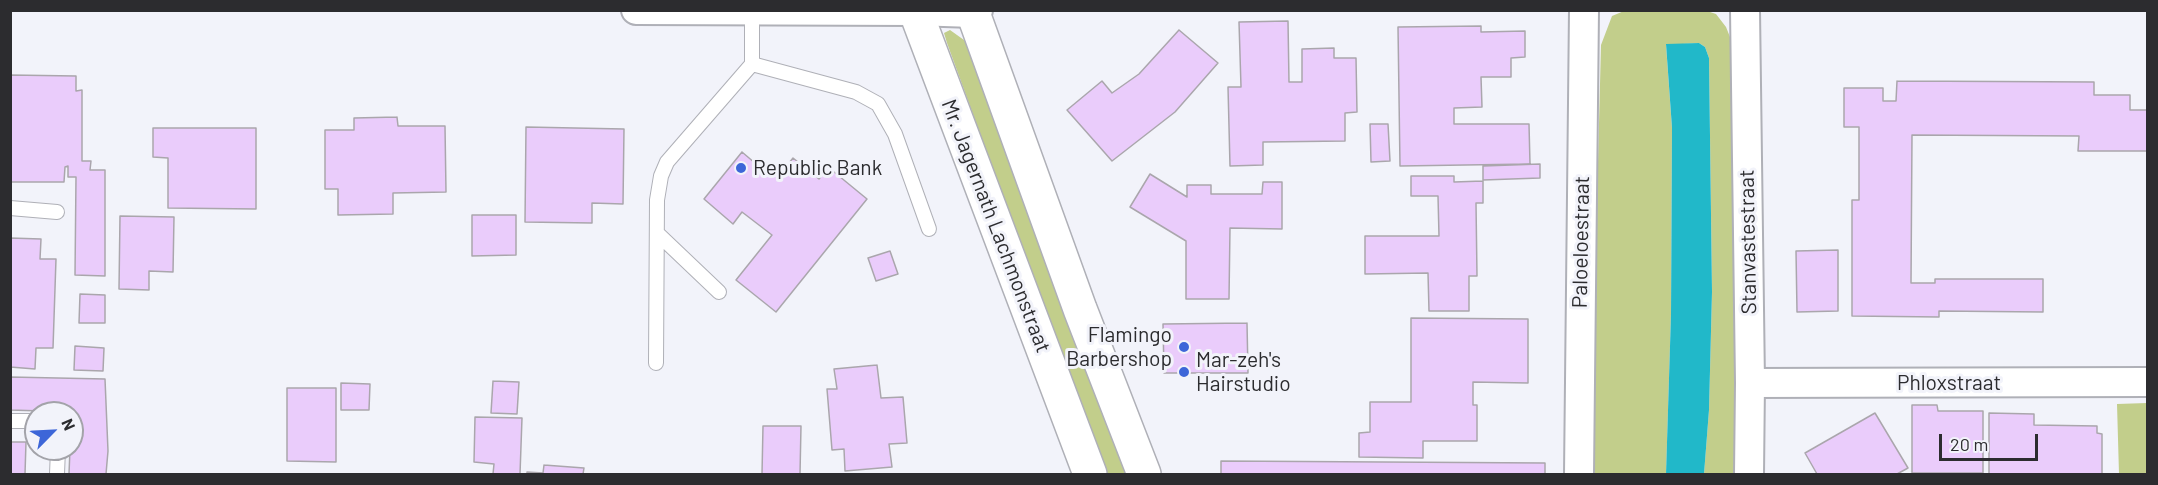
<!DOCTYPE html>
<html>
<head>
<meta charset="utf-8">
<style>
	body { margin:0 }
	#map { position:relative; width:2158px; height:485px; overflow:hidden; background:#f2f3fa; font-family:Barlow,sans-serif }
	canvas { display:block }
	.frame { position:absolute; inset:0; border:12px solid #2c2c2f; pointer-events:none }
	.north { position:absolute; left:24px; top:401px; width:60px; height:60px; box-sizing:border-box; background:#f2f3fa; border:2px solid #a3a3a9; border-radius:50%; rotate:66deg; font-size:16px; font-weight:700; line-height:24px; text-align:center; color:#2c2c2f }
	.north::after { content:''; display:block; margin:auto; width:21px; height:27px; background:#3d66d8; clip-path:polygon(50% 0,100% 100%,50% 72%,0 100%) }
	.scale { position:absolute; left:1939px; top:434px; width:99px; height:27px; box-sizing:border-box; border:3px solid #2c2c2f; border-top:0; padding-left:8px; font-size:18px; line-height:21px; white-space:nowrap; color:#2c2c2f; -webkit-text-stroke:4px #f2f3fa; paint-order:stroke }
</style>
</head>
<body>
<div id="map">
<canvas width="2158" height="485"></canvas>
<div class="frame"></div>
<div class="north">N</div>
<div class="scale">20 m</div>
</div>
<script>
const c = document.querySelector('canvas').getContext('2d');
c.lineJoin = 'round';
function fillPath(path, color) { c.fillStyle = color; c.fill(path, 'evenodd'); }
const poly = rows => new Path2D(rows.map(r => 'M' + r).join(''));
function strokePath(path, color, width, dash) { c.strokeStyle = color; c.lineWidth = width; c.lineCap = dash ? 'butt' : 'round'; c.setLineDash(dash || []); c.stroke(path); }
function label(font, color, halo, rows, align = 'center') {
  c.font = font + ' Barlow,sans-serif'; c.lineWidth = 6; c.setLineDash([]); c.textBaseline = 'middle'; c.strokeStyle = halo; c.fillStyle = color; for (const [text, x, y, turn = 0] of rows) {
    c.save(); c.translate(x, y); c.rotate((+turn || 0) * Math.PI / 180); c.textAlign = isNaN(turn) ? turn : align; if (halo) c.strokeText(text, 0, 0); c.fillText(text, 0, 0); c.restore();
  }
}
fillPath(poly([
	[1624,11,1707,11,1716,14,1726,27,1732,42,1734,57,1735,474,1704,474,1709,410,1712,292,1709,58,1705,47,1699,43,1666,45,1672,128,1671,314,1666,474,1590,474,1601,45,1612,16],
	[950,30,964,40,973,53,1127,474,1104,474,947,43,944,33],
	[2147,403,2147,474,2119,474,2117,404]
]), '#c2ce8b');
fillPath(poly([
	[1699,43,1705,47,1709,58,1712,292,1709,410,1704,474,1666,474,1671,314,1672,128,1666,44]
]), '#21b8c9');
const building = poly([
	[1288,21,1289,82,1302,82,1302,49,1334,48,1334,58,1356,58,1357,112,1345,113,1345,141,1263,142,1263,165,1230,166,1228,87,1241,87,1239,22,1288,21],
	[1481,26,1481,32,1525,31,1525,57,1511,58,1511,77,1481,77,1482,107,1454,108,1454,124,1529,124,1530,164,1400,166,1398,27,1481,26],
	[1179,30,1218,63,1175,112,1112,161,1067,110,1102,81,1112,93,1139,74,1179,30],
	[10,75,76,76,76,91,82,90,82,161,91,161,90,170,105,170,105,276,75,275,76,177,68,177,68,166,65,167,64,182,10,182,10,75],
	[1897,81,2094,82,2094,95,2130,95,2130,110,2148,110,2148,151,2078,151,2079,136,1912,135,1911,283,1935,283,1935,279,2043,279,2043,312,1939,311,1939,317,1852,316,1852,200,1859,200,1859,127,1844,127,1844,88,1883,88,1883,101,1896,101,1897,81],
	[397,117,398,126,445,126,446,192,393,193,393,214,338,215,338,189,325,189,325,130,354,130,354,118,397,117],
	[1370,124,1388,124,1390,161,1371,162,1370,124],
	[526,127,624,129,623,204,592,203,592,223,525,222,526,127],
	[153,128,256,128,256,209,168,208,168,158,153,157,153,128],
	[742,152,769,175,776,166,782,172,793,158,819,179,828,167,867,199,776,312,736,280,772,235,742,212,733,224,704,199,742,152],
	[1540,164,1540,178,1483,180,1483,166,1540,164],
	[1150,174,1187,197,1187,185,1211,185,1211,194,1262,194,1263,182,1282,182,1282,229,1230,228,1229,299,1186,299,1186,241,1130,207,1150,174],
	[1411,176,1454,176,1454,182,1483,181,1483,203,1476,203,1477,276,1469,276,1469,311,1429,311,1428,273,1365,274,1365,236,1439,236,1438,196,1411,196,1411,176],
	[472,215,516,215,516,255,472,256,472,215],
	[120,216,174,217,173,272,149,271,149,290,119,289,120,216],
	[10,238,41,239,40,259,56,259,53,348,36,348,35,369,10,367,10,238],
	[1838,250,1838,311,1797,312,1796,251,1838,250],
	[890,251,898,274,876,281,868,258,890,251],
	[80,294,105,295,105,323,79,323,80,294],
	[1411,318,1528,319,1528,383,1473,382,1473,405,1477,405,1477,441,1423,441,1423,458,1359,457,1359,433,1370,432,1370,402,1411,402,1411,318],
	[1247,323,1248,373,1164,373,1163,324,1247,323],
	[75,346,104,348,103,371,74,370,75,346],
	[877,365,881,398,903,397,907,443,889,444,892,467,845,471,844,449,832,450,827,389,837,389,834,369,877,365],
	[10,377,105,379,108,451,106,474,69,474,70,449,72,449,72,445,77,445,75,412,10,410,10,377],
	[493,381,519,382,517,414,491,413,493,381],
	[341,383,370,384,369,410,341,410,341,383],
	[287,388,336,388,336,462,287,461,287,388],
	[1912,405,1937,405,1938,411,1983,411,1983,473,1912,473,1912,405],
	[1875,413,1908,468,1897,474,1817,474,1805,453,1875,413],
	[1989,413,2034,414,2034,425,2097,426,2097,433,2102,434,2102,474,1989,474,1989,413],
	[475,417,522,418,520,474,493,474,494,464,474,462,475,417],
	[763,426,801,426,800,474,762,474,763,426],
	[10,442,26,442,25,474,10,474,10,442],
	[1221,461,1545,463,1545,474,1221,474,1221,461],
	[544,465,584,468,583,474,527,474,527,472,543,473,544,465]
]);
fillPath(building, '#eaccfb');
strokePath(building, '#aaa6ac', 1.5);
const service = poly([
	[752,64,856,92,878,104,895,134,929,229],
	[10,208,57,212],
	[657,233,719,292],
	[656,363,657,200,661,176,667,162,752,64,752,11],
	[10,421,36,421],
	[57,474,58,449]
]);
const minor = poly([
	[636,10,915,11,973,13,978,10],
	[1745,10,1750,383,1749,474],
	[1750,383,2148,382],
	[1579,474,1584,10]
]);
const secondary = poly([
	[915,10,1090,474],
	[972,10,1080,309,1144,474]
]);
strokePath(service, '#afb0b7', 16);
strokePath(minor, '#afb0b7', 32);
strokePath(secondary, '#afb0b7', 36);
strokePath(service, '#fff', 14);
strokePath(minor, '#fff', 28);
strokePath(secondary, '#fff', 33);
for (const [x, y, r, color] of [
	[741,168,6,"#3d66d8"],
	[1184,347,6,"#3d66d8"],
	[1184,372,6,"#3d66d8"]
]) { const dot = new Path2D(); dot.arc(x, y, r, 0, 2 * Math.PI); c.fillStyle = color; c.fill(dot); strokePath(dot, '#f2f3fa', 2); }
label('21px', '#2c2c2f', '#f2f3fa', [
	["Republic Bank",753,168],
	["Flamingo",1172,335,"right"],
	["Barbershop",1172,359,"right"],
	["Mar-zeh's",1196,360],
	["Hairstudio",1196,384]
], 'left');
label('21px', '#2c2c2f', '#f2f3fa', [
	["Mr. Jagernath Lachmonstraat",996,226,69],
	["Paloeloestraat",1581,242,-89],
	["Stanvastestraat",1748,242,-91],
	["Phloxstraat",1949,383]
]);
</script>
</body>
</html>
